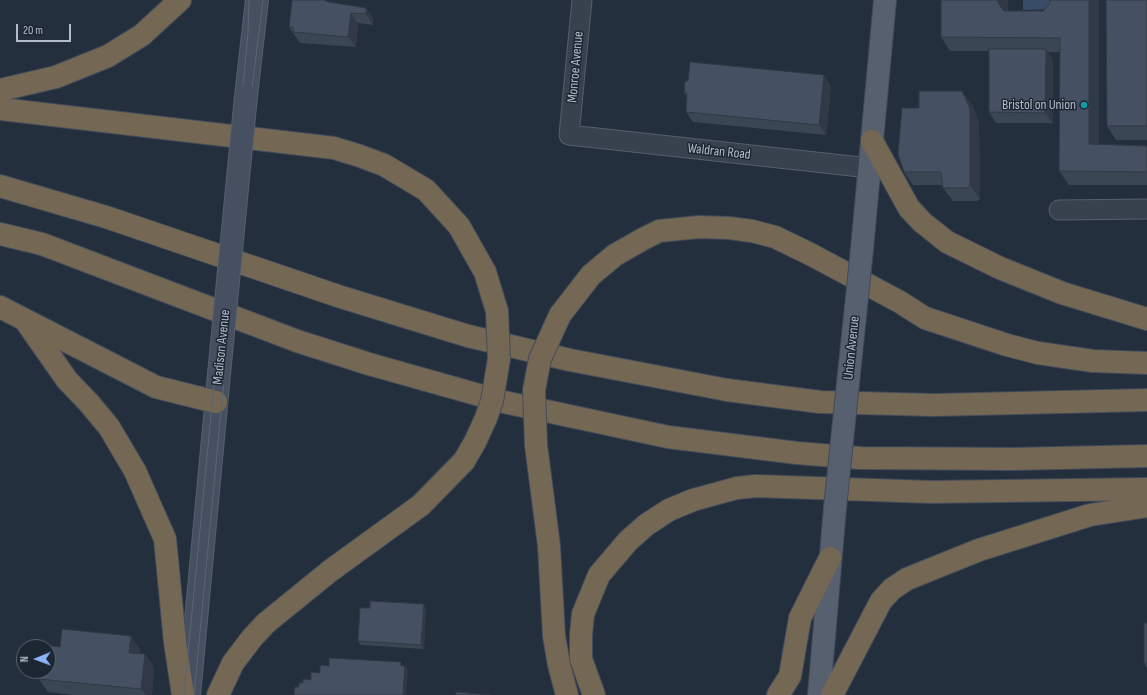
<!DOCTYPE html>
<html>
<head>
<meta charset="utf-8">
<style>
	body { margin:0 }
	#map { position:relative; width:1147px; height:695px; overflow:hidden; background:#242f3e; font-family:"Sofia Sans Condensed",sans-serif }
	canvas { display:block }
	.north { position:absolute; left:16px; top:639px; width:40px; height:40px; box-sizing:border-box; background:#1d2633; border:1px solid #59626f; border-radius:50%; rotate:269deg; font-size:11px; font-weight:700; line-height:16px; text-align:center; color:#b4bcc9 }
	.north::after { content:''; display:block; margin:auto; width:14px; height:18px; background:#8ab4f8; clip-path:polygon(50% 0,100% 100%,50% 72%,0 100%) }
	.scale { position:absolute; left:16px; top:24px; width:55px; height:18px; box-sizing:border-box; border:2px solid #b4bcc9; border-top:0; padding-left:5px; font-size:12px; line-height:14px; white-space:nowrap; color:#b4bcc9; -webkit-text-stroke:3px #1d2633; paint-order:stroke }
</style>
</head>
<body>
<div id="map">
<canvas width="1147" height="695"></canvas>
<div class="north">N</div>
<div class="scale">20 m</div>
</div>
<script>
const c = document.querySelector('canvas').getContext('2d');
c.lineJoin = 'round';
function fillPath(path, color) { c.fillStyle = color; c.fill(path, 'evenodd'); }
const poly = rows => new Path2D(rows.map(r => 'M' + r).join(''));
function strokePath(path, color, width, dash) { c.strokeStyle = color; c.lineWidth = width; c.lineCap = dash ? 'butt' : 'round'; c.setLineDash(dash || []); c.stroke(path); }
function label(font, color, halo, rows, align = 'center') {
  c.font = font + ' "Sofia Sans Condensed",sans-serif'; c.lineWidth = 3; c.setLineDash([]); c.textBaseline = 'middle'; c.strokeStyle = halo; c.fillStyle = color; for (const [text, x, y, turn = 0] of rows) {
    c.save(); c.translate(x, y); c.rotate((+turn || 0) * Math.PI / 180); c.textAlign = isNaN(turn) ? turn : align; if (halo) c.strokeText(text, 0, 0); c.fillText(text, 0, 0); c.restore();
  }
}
fillPath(poly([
	[1023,0,1054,0,1054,9,1023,10]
]), '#394c67');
const street = poly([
	[582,0,569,135,870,168],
	[1059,210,1147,209]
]);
const secondary = poly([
	[246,96,257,0],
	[189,695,219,374]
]);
const primary = poly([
	[862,249,885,0],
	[819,695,835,508]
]);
const highway = poly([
	[0,90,56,77,108,56,142,35,180,0],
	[0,109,334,148,360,156,384,165,426,190,459,226,485,272],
	[872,141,909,208,922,222,947,242,1000,268,1062,293,1147,319],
	[0,186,106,217,341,297,468,336,570,360,727,390,820,402,934,405,1147,400],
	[0,234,42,244,297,341,369,364,504,402,668,437,797,453,860,458,1014,459,1147,456],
	[0,307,156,387,216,402],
	[560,315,591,275,615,255,643,239,659,231,699,227,729,228,752,231,775,237,810,254,900,302,925,318,1007,345,1038,353,1093,361,1147,363],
	[25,320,67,380,89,403,109,427,135,471,165,539,175,642,183,695],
	[536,445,549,546,554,636,559,665,567,695],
	[218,695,233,663,252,638,266,623,330,571,421,505,464,461],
	[594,695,581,659,581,635,583,614,599,575,628,541,646,525,669,510,693,500,737,488,756,486,931,492,1147,489],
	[778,695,790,676,800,618,830,558],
	[832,695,881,601,892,589,907,579,979,550,1090,515,1147,506]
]);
strokePath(street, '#565f6c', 21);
strokePath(secondary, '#565f6c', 24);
strokePath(primary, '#414a57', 24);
strokePath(highway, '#434c59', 24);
strokePath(street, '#38414e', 19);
strokePath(secondary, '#465061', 22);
strokePath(primary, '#56606e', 22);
strokePath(highway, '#746855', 22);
strokePath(poly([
	[184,695,248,33,249,0],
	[194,695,251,96,263,0]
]), '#5a6575', 1);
const secondaryBridge = poly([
	[219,374,246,96]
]);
const primaryBridge = poly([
	[835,508,862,249]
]);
const highwayBridge = poly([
	[536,445,534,390,540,359,560,315],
	[464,461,475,442,486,418,492,401,499,359,497,311,485,272]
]);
strokePath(secondaryBridge, '#565f6c', 24, []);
strokePath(primaryBridge, '#414a57', 24, []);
strokePath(highwayBridge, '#434c59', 24, []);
strokePath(secondaryBridge, '#465061', 22);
strokePath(primaryBridge, '#56606e', 22);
strokePath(highwayBridge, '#746855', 22);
fillPath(poly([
	[1099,0,1099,144,1147,146,1147,185,1069,185,1059,171,1060,52,1047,52,1053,60,1053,123,996,123,989,112,989,51,950,51,941,37,1008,11,1043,11],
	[1147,0,1147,140,1116,140,1107,126],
	[328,2,366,8,373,18,373,25,358,23,356,47,300,43,289,27],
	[831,86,826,135,693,122,686,112,687,97,684,93],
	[972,105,979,122,980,199,977,201,953,201,943,188,943,185,913,185,904,172,919,108],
	[370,608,426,608,424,649,361,645,358,641],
	[1147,623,1147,668,1144,663],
	[131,636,140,650,140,653,145,654,154,667,152,695,74,695,48,692,39,679,60,647]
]), '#3b4654');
fillPath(poly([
	[998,0,1008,0,1008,16,998,3],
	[1089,0,1099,0,1099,157,1089,144],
	[366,8,373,18,373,25,366,14],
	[351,13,358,23,356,47,348,37],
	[1046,49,1053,60,1053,123,1045,113],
	[824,75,831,86,826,135,819,125],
	[962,91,972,105,979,122,980,199,970,185],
	[424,604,426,608,424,649,421,645],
	[131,636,140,650,139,666,129,653],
	[145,654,154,667,152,695,146,695,141,689],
	[405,666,408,670,406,695,403,695]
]), '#303945');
const building = poly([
	[292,0,324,0,328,2,366,8,366,14,351,13,348,37,293,32,293,27,289,27,292,0],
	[941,0,998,0,998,3,1004,11,1043,11,1050,3,1050,0,1089,0,1089,144,1147,146,1147,172,1059,171,1060,38,941,37,941,0],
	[1106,0,1147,0,1147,126,1107,126,1106,0],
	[989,49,1046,49,1045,113,989,112,989,49],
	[690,62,824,75,819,125,686,112,687,93,684,93,685,81,688,81,690,62],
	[919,91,962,91,970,109,970,185,967,188,943,188,941,172,904,172,898,154,902,108,919,108,919,91],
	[370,601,424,604,421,645,358,641,360,608,370,608,370,601],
	[1144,623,1147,623,1147,663,1144,663,1144,623],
	[62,629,131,636,129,653,145,654,141,689,39,679,39,671,48,671,48,647,42,647,42,645,60,647,62,629],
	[329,658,401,662,401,666,405,666,403,695,294,695,295,687,299,687,299,683,303,683,303,679,311,680,311,672,320,673,320,665,329,666,329,658],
	[456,692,490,695,456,695,456,692]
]);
fillPath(building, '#455162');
strokePath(building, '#303945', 1);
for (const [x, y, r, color] of [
	[1084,105,4,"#0f9aa8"]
]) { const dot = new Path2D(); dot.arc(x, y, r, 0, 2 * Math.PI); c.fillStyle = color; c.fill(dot); strokePath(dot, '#1d2633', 1.5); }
label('14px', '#b4bcc9', '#1d2633', [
	["Monroe Avenue",576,67,-85],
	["Waldran Road",719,152,6],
	["Madison Avenue",222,347,-84],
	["Union Avenue",852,348,-84]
]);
label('14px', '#b4bcc9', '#1d2633', [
	["Bristol on Union",1076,105]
], 'right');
</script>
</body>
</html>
